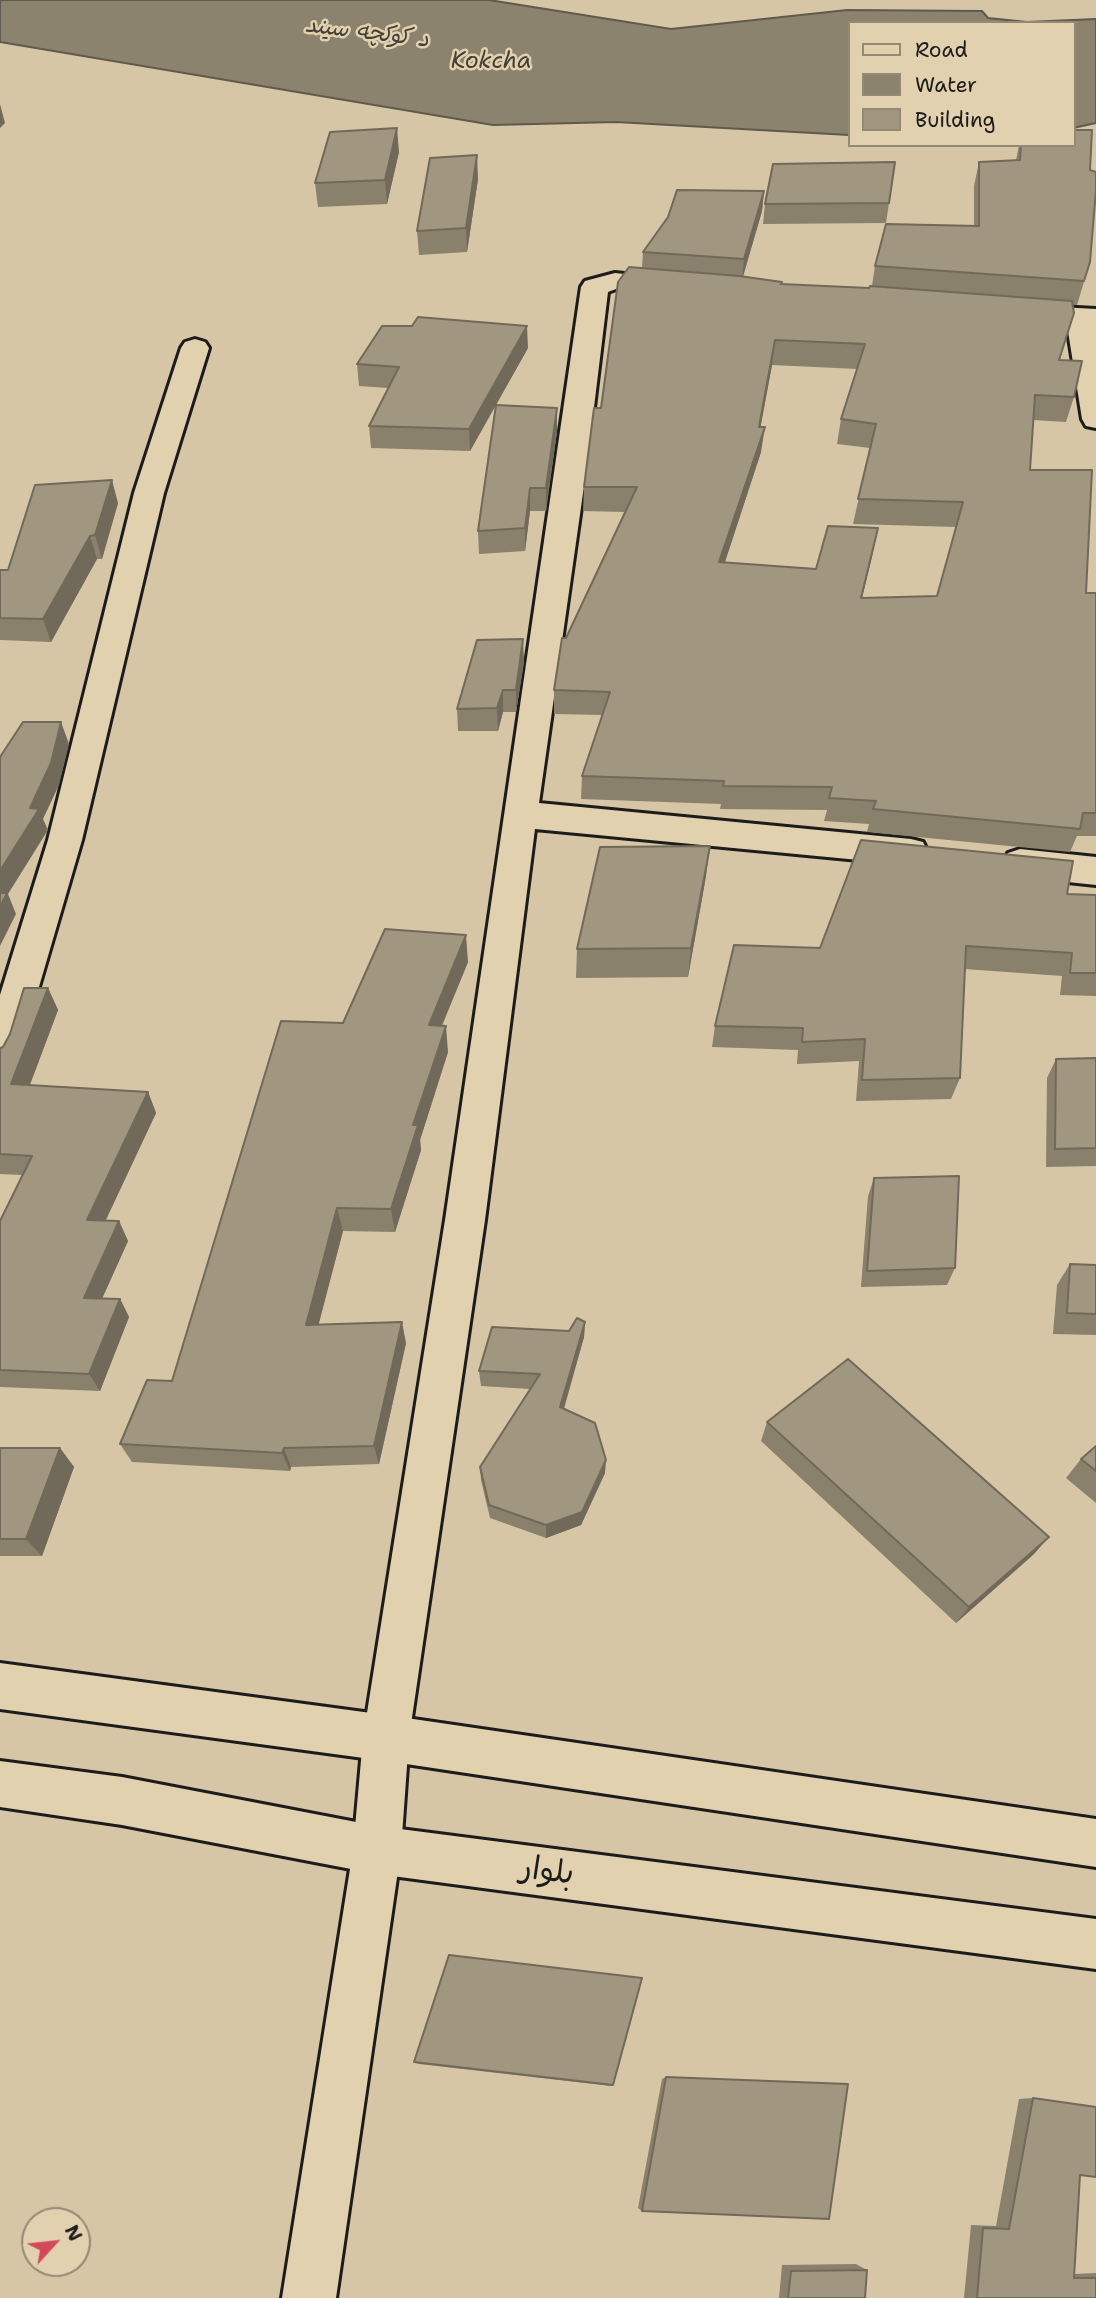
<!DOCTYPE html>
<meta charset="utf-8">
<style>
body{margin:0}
#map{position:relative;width:1096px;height:2298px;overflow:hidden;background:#d6c6a5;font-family:"Shantell Sans",sans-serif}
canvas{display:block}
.legend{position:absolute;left:848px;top:21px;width:228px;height:126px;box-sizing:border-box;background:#e2d1ae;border:2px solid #938974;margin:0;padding:9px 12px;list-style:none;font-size:21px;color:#1c1c1c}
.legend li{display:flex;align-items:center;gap:14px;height:35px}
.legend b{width:35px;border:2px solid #938974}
.north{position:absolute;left:21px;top:2207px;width:70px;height:70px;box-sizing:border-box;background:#e2d1ae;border:2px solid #938974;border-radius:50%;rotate:63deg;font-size:19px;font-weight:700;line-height:28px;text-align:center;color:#1c1c1c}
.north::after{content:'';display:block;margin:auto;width:24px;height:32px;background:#d1495b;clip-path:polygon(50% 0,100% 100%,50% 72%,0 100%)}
</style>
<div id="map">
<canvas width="1096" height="2298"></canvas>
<ul class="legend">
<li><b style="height:9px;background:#e2d1ae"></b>Road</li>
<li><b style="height:19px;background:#8c836f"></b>Water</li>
<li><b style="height:19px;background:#a1967f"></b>Building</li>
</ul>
<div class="north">N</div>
</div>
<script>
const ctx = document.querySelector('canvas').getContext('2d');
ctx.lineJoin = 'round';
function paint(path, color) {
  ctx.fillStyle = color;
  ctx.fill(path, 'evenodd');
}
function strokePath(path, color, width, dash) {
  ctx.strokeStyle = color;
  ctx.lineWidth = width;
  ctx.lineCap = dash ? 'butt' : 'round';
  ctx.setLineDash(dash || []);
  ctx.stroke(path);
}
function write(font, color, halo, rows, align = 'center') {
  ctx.font = font + ' "Shantell Sans","Playpen Sans Arabic",sans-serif';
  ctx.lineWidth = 5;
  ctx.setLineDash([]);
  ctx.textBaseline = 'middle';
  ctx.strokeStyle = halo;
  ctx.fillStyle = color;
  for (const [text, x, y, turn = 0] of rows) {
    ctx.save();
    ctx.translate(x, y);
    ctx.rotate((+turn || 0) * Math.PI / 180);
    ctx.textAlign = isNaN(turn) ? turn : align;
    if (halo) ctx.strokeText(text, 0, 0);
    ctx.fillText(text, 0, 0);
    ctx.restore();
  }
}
const water = new Path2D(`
 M 0,0 L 489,0 L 671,29 L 847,10 L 982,11 L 988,18 L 1027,22 L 1096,19 L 1096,123 L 1073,128 L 1073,23 L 849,23 L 849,135 L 616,122 L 493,125 L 0,42 Z`);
paint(water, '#8c836f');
strokePath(water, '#5f5a4e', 2);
const minor = new Path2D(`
 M 615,273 L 682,280 L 686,286 L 682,292 L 672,294 L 616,289 L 608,292 L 587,465 L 539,803 L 911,839 L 923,842 L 928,852 L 923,862 L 911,865 L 535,829 L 485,1220 L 409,1738 L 401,1850 L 336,2298 L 282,2298 L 353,1850 L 363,1738 L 445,1220 L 581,287 L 585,281 Z
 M 1021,305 L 1096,309 L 1096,428 L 1086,426 L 1082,419 L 1067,325 L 1011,319 L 1007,313 L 1011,307 Z
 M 195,339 L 205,342 L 209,348 L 164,493 L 82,840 L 19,1055 L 13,1066 L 0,1071 L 0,995 L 48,840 L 134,493 L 181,348 L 185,342 Z
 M 1020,849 L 1096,857 L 1096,885 L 1020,877 L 1008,873 L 1003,863 L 1008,853 Z`);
const primary = new Path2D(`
 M 0,1663 L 386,1715 L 1096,1819 L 1096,1867 L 386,1761 L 0,1709 Z
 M 0,1761 L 122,1777 L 377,1826 L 1096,1919 L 1096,1969 L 377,1874 L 122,1825 L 0,1807 Z`);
strokePath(minor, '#1c1c1c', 6);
strokePath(primary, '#1c1c1c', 6);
paint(minor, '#e2d1ae');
paint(primary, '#e2d1ae');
paint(new Path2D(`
 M 1019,145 L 1073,145 L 1090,170 L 1090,262 L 1077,305 L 1073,305 L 1060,360 L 1074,397 L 1066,422 L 1033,420 L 1030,470 L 1086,593 L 1096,593 L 1096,836 L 1077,836 L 1070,852 L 867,832 L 869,824 L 824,821 L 827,810 L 720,809 L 721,804 L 581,799 L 582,776 L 603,715 L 554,714 L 554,690 L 566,638 L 625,512 L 583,511 L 584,487 L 601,408 L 642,268 L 643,252 L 668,217 L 764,191 L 762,211 L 743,276 L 782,284 L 869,288 L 872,286 L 875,266 L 974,226 L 974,186 L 979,162 L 1016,160 ZM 772,365 L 857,369 L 841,419 L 837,444 L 870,448 L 853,524 L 956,527 L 937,596 L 862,598 L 873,552 L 816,569 L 725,562 L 761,452 L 760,427 Z
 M 399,152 L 387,204 L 318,207 L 315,183 Z
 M 478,179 L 467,252 L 419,255 L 417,231 Z
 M 889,203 L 886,223 L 763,224 L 765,204 Z
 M 528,348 L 470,451 L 371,448 L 369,426 L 388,388 L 359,386 L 357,364 Z
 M 557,431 L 546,511 L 530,511 L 525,551 L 479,554 L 478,531 Z
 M 118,503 L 102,559 L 97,559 L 51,642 L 0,640 L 0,570 L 8,570 Z
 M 524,662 L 516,712 L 503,712 L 498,731 L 458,731 L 457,709 Z
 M 706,876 L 688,977 L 576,978 L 577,949 Z
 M 1067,894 L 1096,895 L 1096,996 L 1060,995 L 1062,976 L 965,969 L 960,1078 L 951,1099 L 856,1101 L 859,1061 L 797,1064 L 798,1050 L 712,1047 L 715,1026 L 820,948 Z
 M 468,962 L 442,1026 L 448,1052 L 420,1140 L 421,1150 L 395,1232 L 343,1231 L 318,1325 L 406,1343 L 379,1464 L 291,1467 L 290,1471 L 132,1462 L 120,1444 L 172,1381 L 343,1023 Z
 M 48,988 L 58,1010 L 30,1085 L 148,1092 L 156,1113 L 105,1221 L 119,1221 L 128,1241 L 102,1299 L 120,1299 L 129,1317 L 100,1391 L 0,1387 L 0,1221 L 22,1175 L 0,1174 L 0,1048 L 3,1047 Z
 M 1096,1058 L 1096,1166 L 1046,1167 L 1047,1078 L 1056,1059 Z
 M 874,1178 L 955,1268 L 947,1285 L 861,1287 L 868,1196 Z
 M 1070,1264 L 1096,1265 L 1096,1335 L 1053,1334 L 1057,1285 Z
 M 585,1322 L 584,1337 L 564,1409 L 605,1473 L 581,1525 L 546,1538 L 490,1518 L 481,1480 L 480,1467 L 530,1389 L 481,1386 L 479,1371 L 569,1331 Z
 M 767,1422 L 1034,1554 L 956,1623 L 761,1441 Z
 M 1096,1446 L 1096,1503 L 1066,1478 L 1081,1459 Z
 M 0,1448 L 60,1448 L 74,1467 L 42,1556 L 0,1556 Z
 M 414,2062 L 613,2085 L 611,2086 L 419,2064 Z
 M 666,2077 L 642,2211 L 638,2208 L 662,2079 Z
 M 1033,2098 L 1080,2175 L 1074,2274 L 1096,2273 L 1096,2298 L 964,2298 L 971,2225 L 996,2226 L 1019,2099 Z
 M 856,2264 L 867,2270 L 865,2298 L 779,2298 L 782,2265 Z`), '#8a816d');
paint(new Path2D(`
 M 0,104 L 5,123 L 0,128 Z
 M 397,128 L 399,152 L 387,204 L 385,180 Z
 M 477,155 L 478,179 L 467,252 L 466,228 Z
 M 764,191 L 762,211 L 742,280 L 744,259 Z
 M 527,326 L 528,348 L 470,451 L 469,429 Z
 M 775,340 L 772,365 L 756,452 L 759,427 Z
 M 557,408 L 557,431 L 546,511 L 546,488 Z
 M 765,427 L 761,452 L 717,586 L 719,562 Z
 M 112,480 L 118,503 L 102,559 L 95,535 Z
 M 530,488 L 530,511 L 525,551 L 525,528 Z
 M 878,528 L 873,552 L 856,622 L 861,598 Z
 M 90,536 L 97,559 L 51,642 L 43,619 Z
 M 523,639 L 524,662 L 516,712 L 516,690 Z
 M 503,690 L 503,712 L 498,731 L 497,708 Z
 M 61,722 L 69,744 L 59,785 L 43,819 L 48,830 L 8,894 L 16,914 L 0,946 L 0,871 L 30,808 Z
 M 710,846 L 706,876 L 688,977 L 691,948 Z
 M 466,935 L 468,962 L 431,1051 L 429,1025 Z
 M 48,988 L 58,1010 L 22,1105 L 11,1084 Z
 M 446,1026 L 448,1052 L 420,1140 L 421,1150 L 395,1232 L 391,1209 L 413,1125 Z
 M 148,1092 L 156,1113 L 97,1239 L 87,1220 Z
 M 337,1208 L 343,1231 L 313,1346 L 306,1325 Z
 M 119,1221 L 128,1241 L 94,1316 L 84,1298 Z
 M 120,1299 L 129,1317 L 100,1391 L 89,1374 Z
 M 402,1322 L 406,1343 L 379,1464 L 374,1446 Z
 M 585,1322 L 584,1337 L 560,1421 L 560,1407 Z
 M 60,1448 L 74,1467 L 42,1556 L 26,1539 Z
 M 284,1448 L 291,1467 L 290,1471 L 282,1453 Z
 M 606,1460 L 605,1473 L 581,1525 L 546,1538 L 546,1525 Z
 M 1049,1537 L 1034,1554 L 956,1623 L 969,1607 Z`), '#716959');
const building = new Path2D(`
 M 397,128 L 385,180 L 315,183 L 330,132 Z
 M 1073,130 L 1092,130 L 1090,170 L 1096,172 L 1096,190 L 1090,262 L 1084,281 L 875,266 L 886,224 L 979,226 L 979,162 L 1020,160 L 1021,145 L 1073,145 Z
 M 477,155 L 466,228 L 417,231 L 430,158 Z
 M 895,162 L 889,203 L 765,204 L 773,164 Z
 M 677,190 L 764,191 L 744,259 L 643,252 L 668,217 Z
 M 629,267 L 739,276 L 782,282 L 781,284 L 869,288 L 870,286 L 1072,301 L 1074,313 L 1059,360 L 1082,361 L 1074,397 L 1035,395 L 1030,470 L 1092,470 L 1086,593 L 1096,593 L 1096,813 L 1083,813 L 1080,829 L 873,809 L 876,801 L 829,798 L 832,787 L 723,786 L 724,781 L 582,776 L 610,692 L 554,690 L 562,638 L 566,638 L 637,487 L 584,487 L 594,408 L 601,408 L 618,282 ZM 775,340 L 865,344 L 841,419 L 876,424 L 858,499 L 963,502 L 937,596 L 861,598 L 878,528 L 828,526 L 816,569 L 719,562 L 765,427 L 759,427 Z
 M 418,317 L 527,326 L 469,429 L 369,426 L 399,367 L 357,364 L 382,326 L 412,326 Z
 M 496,405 L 557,408 L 546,488 L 530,488 L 525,528 L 478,531 Z
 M 112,480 L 95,535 L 90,536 L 43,619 L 0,618 L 0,570 L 8,570 L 35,485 Z
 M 523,639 L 516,690 L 503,690 L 497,708 L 457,709 L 477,640 Z
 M 23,722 L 61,722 L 51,763 L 30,808 L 39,809 L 0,871 L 0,757 Z
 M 861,840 L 1073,861 L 1067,894 L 1096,895 L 1096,973 L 1070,973 L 1072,953 L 966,946 L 960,1078 L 862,1080 L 865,1039 L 802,1042 L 803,1028 L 715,1026 L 734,945 L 820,948 Z
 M 710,846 L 691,948 L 577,949 L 600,847 Z
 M 0,893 L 7,893 L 0,907 Z
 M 385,929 L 466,935 L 429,1025 L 446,1026 L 413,1125 L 418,1125 L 391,1209 L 337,1208 L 306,1325 L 402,1322 L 374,1446 L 284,1448 L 282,1453 L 120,1444 L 147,1380 L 172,1381 L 281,1021 L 343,1023 Z
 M 24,988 L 48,988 L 11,1084 L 148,1092 L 87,1220 L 119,1221 L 84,1298 L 120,1299 L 89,1374 L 0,1370 L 0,1221 L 32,1156 L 0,1154 L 0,1048 L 3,1047 L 10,1034 Z
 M 1096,1058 L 1096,1148 L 1055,1149 L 1056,1059 Z
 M 959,1176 L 955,1268 L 867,1271 L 874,1178 Z
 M 1070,1264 L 1096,1265 L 1096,1314 L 1067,1313 Z
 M 577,1318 L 585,1322 L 560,1407 L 595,1423 L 606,1460 L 582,1512 L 546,1525 L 489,1505 L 480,1467 L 540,1374 L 479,1371 L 492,1327 L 569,1331 Z
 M 848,1359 L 1049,1537 L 969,1607 L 767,1422 Z
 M 1096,1446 L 1096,1471 L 1081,1459 Z
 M 0,1448 L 60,1448 L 26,1539 L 0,1539 Z
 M 449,1955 L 642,1978 L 613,2085 L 414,2062 Z
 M 666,2077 L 848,2084 L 829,2219 L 642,2211 Z
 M 1033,2098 L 1096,2107 L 1096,2177 L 1080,2175 L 1074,2278 L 1096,2278 L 1096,2298 L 977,2298 L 983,2228 L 1009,2229 Z
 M 867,2270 L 865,2298 L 788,2298 L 791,2271 Z`);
paint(building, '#a1967f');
strokePath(building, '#716959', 2);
write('italic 23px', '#434039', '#e2d1ae', [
 ["د کوکچه سیند",367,33,7],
 ["Kokcha",491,62]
]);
write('32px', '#1c1c1c', '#e2d1ae', [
 ["بلوار",547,1872,7]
]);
</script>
